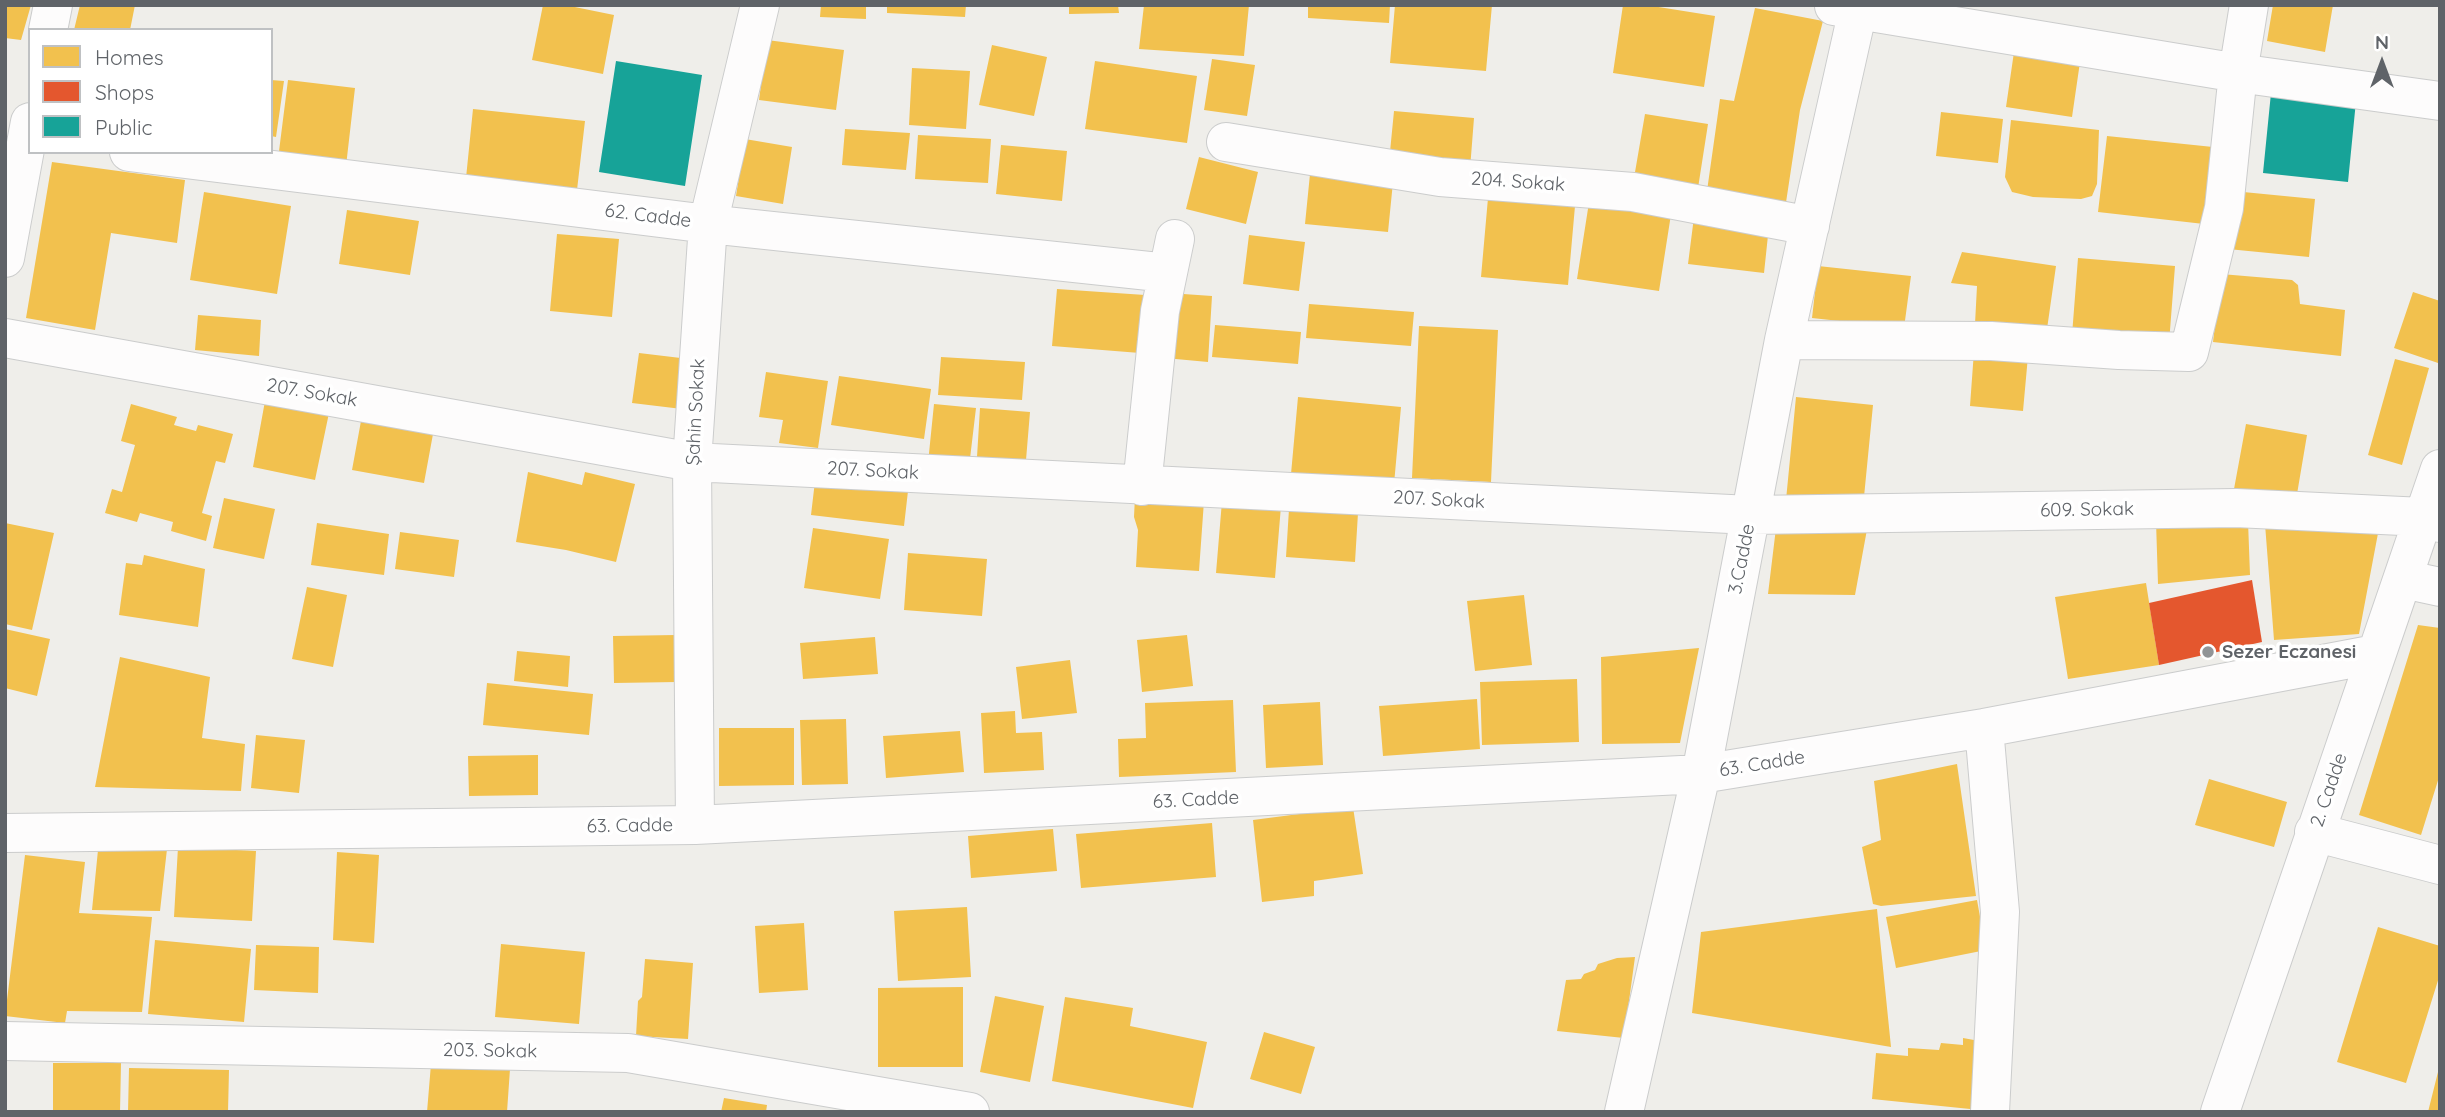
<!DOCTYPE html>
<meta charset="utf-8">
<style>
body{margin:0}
#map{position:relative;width:2445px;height:1117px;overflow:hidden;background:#efeeea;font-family:Quicksand,sans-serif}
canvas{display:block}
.frame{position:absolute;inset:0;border:7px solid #5f6368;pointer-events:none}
.legend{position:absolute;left:28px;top:28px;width:245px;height:126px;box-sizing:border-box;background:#fff;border:2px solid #bfc1c3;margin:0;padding:9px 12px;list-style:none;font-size:21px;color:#5f6368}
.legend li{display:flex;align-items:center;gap:14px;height:35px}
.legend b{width:35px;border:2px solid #bfc1c3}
.north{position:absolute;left:2347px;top:28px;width:70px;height:70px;-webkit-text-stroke:5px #fff;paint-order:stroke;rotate:0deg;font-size:19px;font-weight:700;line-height:28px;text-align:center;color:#5f6368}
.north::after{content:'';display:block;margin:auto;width:24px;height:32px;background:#5f6368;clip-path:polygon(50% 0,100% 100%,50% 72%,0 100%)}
</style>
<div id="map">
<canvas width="2445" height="1117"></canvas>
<div class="frame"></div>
<ul class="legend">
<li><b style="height:19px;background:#f2c14e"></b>Homes</li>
<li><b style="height:19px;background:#e4572e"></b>Shops</li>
<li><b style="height:19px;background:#17a398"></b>Public</li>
</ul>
<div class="north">N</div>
</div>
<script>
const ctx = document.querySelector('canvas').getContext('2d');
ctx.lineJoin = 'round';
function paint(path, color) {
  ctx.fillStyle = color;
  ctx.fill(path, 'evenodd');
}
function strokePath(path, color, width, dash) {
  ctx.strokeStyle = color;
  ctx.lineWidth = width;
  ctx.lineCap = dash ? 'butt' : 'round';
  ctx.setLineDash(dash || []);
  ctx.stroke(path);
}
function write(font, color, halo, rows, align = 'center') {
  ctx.font = font + ' Quicksand,sans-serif';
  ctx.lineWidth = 7;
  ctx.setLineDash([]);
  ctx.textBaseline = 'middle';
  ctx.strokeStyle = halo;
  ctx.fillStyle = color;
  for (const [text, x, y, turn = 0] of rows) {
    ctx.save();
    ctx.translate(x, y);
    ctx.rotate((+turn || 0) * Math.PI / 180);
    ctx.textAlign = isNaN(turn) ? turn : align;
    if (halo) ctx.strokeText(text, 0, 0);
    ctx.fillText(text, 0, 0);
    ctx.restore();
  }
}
paint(new Path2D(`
 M 5,5 L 31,5 L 21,40 L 5,38 Z
 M 80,5 L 135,5 L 130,30 L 74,30 Z
 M 543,5 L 565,5 L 614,15 L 603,74 L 532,60 Z
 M 821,5 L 866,5 L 866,19 L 820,17 Z
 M 887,5 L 966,5 L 965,17 L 887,13 Z
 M 1069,5 L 1118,5 L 1119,13 L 1069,14 Z
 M 1144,5 L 1249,5 L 1244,56 L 1139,49 Z
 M 1308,5 L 1390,5 L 1389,23 L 1308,18 Z
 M 1395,5 L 1492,5 L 1486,71 L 1390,63 Z
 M 1623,5 L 1646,5 L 1715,16 L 1704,87 L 1613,73 Z
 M 2273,5 L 2333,5 L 2325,52 L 2267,41 Z
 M 1755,8 L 1823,21 L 1800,110 L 1785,209 L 1706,198 L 1720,99 L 1734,101 Z
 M 767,40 L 844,50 L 836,110 L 759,100 Z
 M 992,45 L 1047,57 L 1034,116 L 979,105 Z
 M 2014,52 L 2080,62 L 2072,117 L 2006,107 Z
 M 1212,59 L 1255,65 L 1247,116 L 1204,110 Z
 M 1095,61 L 1197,76 L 1187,143 L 1085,129 Z
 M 912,68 L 970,71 L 966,129 L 909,125 Z
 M 271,80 L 284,81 L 276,137 L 271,136 Z
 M 288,80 L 355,88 L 346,166 L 278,159 Z
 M 473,109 L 585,121 L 577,190 L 466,178 Z
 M 1394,111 L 1474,118 L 1470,169 L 1389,162 Z
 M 1941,112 L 2003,119 L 1998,163 L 1936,156 Z
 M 1645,114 L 1708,124 L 1698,188 L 1634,178 Z
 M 2011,120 L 2099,130 L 2097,184 L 2092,196 L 2081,199 L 2033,197 L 2012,192 L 2005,177 Z
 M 845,129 L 910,133 L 906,170 L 842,165 Z
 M 918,135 L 991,139 L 988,183 L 915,179 Z
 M 2107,136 L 2213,147 L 2204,224 L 2098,212 Z
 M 745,139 L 792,147 L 783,204 L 736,196 Z
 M 1001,145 L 1067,151 L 1062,201 L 996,194 Z
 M 1199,157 L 1258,172 L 1246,224 L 1186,209 Z
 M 52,162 L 185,180 L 177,243 L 111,233 L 95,330 L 26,318 Z
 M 1310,174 L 1393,182 L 1388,232 L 1305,224 Z
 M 2233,191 L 2315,199 L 2309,257 L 2228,249 Z
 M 204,192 L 291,206 L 277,294 L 190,280 Z
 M 1590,196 L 1672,208 L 1659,291 L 1577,279 Z
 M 1488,198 L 1575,206 L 1568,285 L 1481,277 Z
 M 347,210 L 419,221 L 410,275 L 339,264 Z
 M 1694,217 L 1769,226 L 1764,273 L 1688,264 Z
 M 557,234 L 619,239 L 612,317 L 550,311 Z
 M 1249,235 L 1305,242 L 1299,291 L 1243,284 Z
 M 1962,252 L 2056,266 L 2047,329 L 1975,324 L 1977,286 L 1951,283 Z
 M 2078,258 L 2175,266 L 2169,343 L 2072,335 Z
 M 1818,266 L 1911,276 L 1904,328 L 1812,318 Z
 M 2221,274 L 2292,280 L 2298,285 L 2300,304 L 2345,310 L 2341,356 L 2213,342 Z
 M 1057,289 L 1145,295 L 1140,353 L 1052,346 Z
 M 2413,292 L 2440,301 L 2438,363 L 2394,348 Z
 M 1169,293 L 1212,296 L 1208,362 L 1165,358 Z
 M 1309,304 L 1414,312 L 1411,346 L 1306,338 Z
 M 198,315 L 261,320 L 259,356 L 195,350 Z
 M 1215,325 L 1301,332 L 1298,364 L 1212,357 Z
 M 1419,326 L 1498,330 L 1491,482 L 1412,478 Z
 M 1974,351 L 2028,356 L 2023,411 L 1970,406 Z
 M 639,353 L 689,359 L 682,409 L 632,403 Z
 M 941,357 L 1025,362 L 1022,400 L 938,395 Z
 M 2395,359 L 2429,368 L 2402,465 L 2368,455 Z
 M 766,372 L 828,381 L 818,448 L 779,443 L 783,420 L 759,417 Z
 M 839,376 L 931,389 L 924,439 L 831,425 Z
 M 1298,397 L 1401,407 L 1394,484 L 1291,474 Z
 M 1796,397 L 1873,405 L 1863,507 L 1786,500 Z
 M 265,401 L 329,413 L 315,480 L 253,467 Z
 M 131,404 L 177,417 L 174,425 L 196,431 L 198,425 L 233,434 L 225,463 L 216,461 L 202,513 L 212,516 L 206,541 L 171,531 L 173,522 L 140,513 L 137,522 L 105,513 L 112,489 L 122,492 L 135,445 L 121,441 Z
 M 934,404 L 976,408 L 969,467 L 928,463 Z
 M 980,408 L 1030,412 L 1026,460 L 977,457 Z
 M 361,421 L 433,434 L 424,483 L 352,470 Z
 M 2246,424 L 2307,435 L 2296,500 L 2234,489 Z
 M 528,472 L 582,485 L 585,472 L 635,484 L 616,562 L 566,550 L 516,542 Z
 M 815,481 L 908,491 L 904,526 L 811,515 Z
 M 1135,496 L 1204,501 L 1199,571 L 1136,567 L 1138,530 L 1134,517 Z
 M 224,498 L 275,509 L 264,559 L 213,548 Z
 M 1222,501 L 1281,506 L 1275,578 L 1216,573 Z
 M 1289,509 L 1358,513 L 1355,562 L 1286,557 Z
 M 2156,521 L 2248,521 L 2250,575 L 2158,584 Z
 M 5,523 L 54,533 L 32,630 L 5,624 Z
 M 317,523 L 389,534 L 384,575 L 311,565 Z
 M 1868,524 L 1855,595 L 1768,594 L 1776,528 Z
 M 2265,524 L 2379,528 L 2359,634 L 2274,640 Z
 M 813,528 L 889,539 L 880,599 L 804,588 Z
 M 400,532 L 459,540 L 454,577 L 395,569 Z
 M 908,553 L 987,559 L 982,616 L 904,610 Z
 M 144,555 L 205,569 L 198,627 L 119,615 L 126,563 L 142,565 Z
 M 2146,583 L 2159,665 L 2068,679 L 2055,597 Z
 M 307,587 L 347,595 L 333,667 L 292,659 Z
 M 1524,595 L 1532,665 L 1475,671 L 1467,601 Z
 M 2418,625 L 2440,628 L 2440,774 L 2421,835 L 2359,815 Z
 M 5,629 L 50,639 L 37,696 L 5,688 Z
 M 676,635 L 677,682 L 614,683 L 613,636 Z
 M 1187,635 L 1193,686 L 1142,692 L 1137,640 Z
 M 875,637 L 878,674 L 803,679 L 800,643 Z
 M 1699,648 L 1680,743 L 1602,744 L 1601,657 Z
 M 517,651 L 570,656 L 568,687 L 514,681 Z
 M 120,657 L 210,677 L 202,738 L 245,744 L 241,791 L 95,787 Z
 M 1070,660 L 1077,713 L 1022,719 L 1016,667 Z
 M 1577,679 L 1579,742 L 1482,745 L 1480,682 Z
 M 487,683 L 593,694 L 589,735 L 483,725 Z
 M 1477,699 L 1480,749 L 1383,756 L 1379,706 Z
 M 1233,700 L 1236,772 L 1119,777 L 1118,739 L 1146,738 L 1145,703 Z
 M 1320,702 L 1323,765 L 1266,768 L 1263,705 Z
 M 1015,711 L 1016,733 L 1042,732 L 1044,770 L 984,773 L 981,713 Z
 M 846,719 L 848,784 L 802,785 L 800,720 Z
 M 719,728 L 794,728 L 794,785 L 719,786 Z
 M 960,731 L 964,772 L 886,778 L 883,736 Z
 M 256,735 L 305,740 L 299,793 L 251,788 Z
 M 538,755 L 538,795 L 469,796 L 468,756 Z
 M 1957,764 L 1976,896 L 1881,906 L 1873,904 L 1862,847 L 1881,840 L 1874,781 Z
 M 2209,779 L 2287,802 L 2274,847 L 2195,825 Z
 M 1353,807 L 1363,874 L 1314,881 L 1314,896 L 1262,902 L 1253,820 Z
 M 1212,823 L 1216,877 L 1081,888 L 1076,834 Z
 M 1053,829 L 1057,871 L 971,878 L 968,836 Z
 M 178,847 L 256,851 L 252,921 L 174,917 Z
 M 167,849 L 160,911 L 92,910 L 98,850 Z
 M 337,852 L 379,855 L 374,943 L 333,940 Z
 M 25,855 L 85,862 L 79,913 L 152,917 L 142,1012 L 67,1011 L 65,1023 L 5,1016 Z
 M 1977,900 L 1986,950 L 1896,968 L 1886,917 Z
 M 967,907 L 971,977 L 898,981 L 894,911 Z
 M 1877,909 L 1891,1047 L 1692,1013 L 1701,932 Z
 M 804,923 L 808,990 L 759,993 L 755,926 Z
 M 2378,927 L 2440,946 L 2440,974 L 2406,1083 L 2337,1062 Z
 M 155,940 L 251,949 L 244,1022 L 148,1014 Z
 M 501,944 L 585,952 L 579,1024 L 495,1017 Z
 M 256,945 L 319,947 L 318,993 L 254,990 Z
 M 1635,957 L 1624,1038 L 1557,1031 L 1566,980 L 1581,979 L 1584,974 L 1595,970 L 1598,964 L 1617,958 Z
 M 645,959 L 693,963 L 688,1039 L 636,1036 L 638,1001 L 642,997 Z
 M 963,987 L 963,1067 L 878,1067 L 878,988 Z
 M 995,996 L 1044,1006 L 1030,1082 L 980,1072 Z
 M 1065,997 L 1133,1008 L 1130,1026 L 1207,1042 L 1193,1108 L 1052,1081 Z
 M 1264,1032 L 1315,1047 L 1301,1094 L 1250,1079 Z
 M 1963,1038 L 1985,1042 L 1980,1110 L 1872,1099 L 1876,1053 L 1908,1056 L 1908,1048 L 1939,1050 L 1941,1043 L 1963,1045 Z
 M 53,1063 L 121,1063 L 120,1112 L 53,1112 Z
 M 431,1064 L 510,1069 L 507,1112 L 427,1112 Z
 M 129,1068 L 229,1070 L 228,1112 L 128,1112 Z
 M 2439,1068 L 2440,1112 L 2428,1112 Z
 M 724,1098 L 767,1105 L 766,1112 L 721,1112 Z`), '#f2c14e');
paint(new Path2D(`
 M 2252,580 L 2262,642 L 2159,665 L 2149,603 Z`), '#e4572e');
paint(new Path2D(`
 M 616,61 L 702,75 L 685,186 L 599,172 Z
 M 2271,93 L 2356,101 L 2348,182 L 2263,173 Z`), '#17a398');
const minor = new Path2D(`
 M 1834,6 L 2238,73 L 2440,101
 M 48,30 L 53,5
 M 1226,142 L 1440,177 L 1633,192 L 1810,226
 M 129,152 L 708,224 L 1168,273
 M 5,258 L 30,122
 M 5,338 L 692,462 L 1750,515 L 2236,508 L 2423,517 L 2440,523
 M 1784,340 L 1991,341 L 2119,350 L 2189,352 L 2224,208 L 2238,73 L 2249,5
 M 1142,486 L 1160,311 L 1175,239
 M 2403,579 L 2440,587
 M 1984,728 L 2000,912 L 1990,1112
 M 695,825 L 692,462 L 708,224 L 760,5
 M 2314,832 L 2440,865
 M 5,833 L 695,825 L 1701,774 L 1984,728 L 2376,654
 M 5,1041 L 628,1053 L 970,1112
 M 1624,1112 L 1701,774 L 1784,340 L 1859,5
 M 2220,1112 L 2440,469`);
strokePath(minor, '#cbcccc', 40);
strokePath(minor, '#fdfcfc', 38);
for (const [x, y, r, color] of [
 [2208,652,7,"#919496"]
]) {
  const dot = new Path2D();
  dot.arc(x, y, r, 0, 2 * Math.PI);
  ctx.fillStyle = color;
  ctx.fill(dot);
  strokePath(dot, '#fff', 2.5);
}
write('19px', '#5f6368', '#fff', [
 ["204. Sokak",1518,182,4],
 ["62. Cadde",648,216,7],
 ["207. Sokak",312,393,10],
 ["Şahin Sokak",696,412,-87],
 ["207. Sokak",873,471,3],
 ["207. Sokak",1439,500,3],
 ["609. Sokak",2087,510,-1],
 ["3.Cadde",1742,559,-79],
 ["63. Cadde",1762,764,-9],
 ["2. Cadde",2329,790,-71],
 ["63. Cadde",1196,800,-3],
 ["63. Cadde",630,826,-1],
 ["203. Sokak",490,1051,1]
]);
write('bold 19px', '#5f6368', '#fff', [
 ["Sezer Eczanesi",2222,652]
], 'left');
</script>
